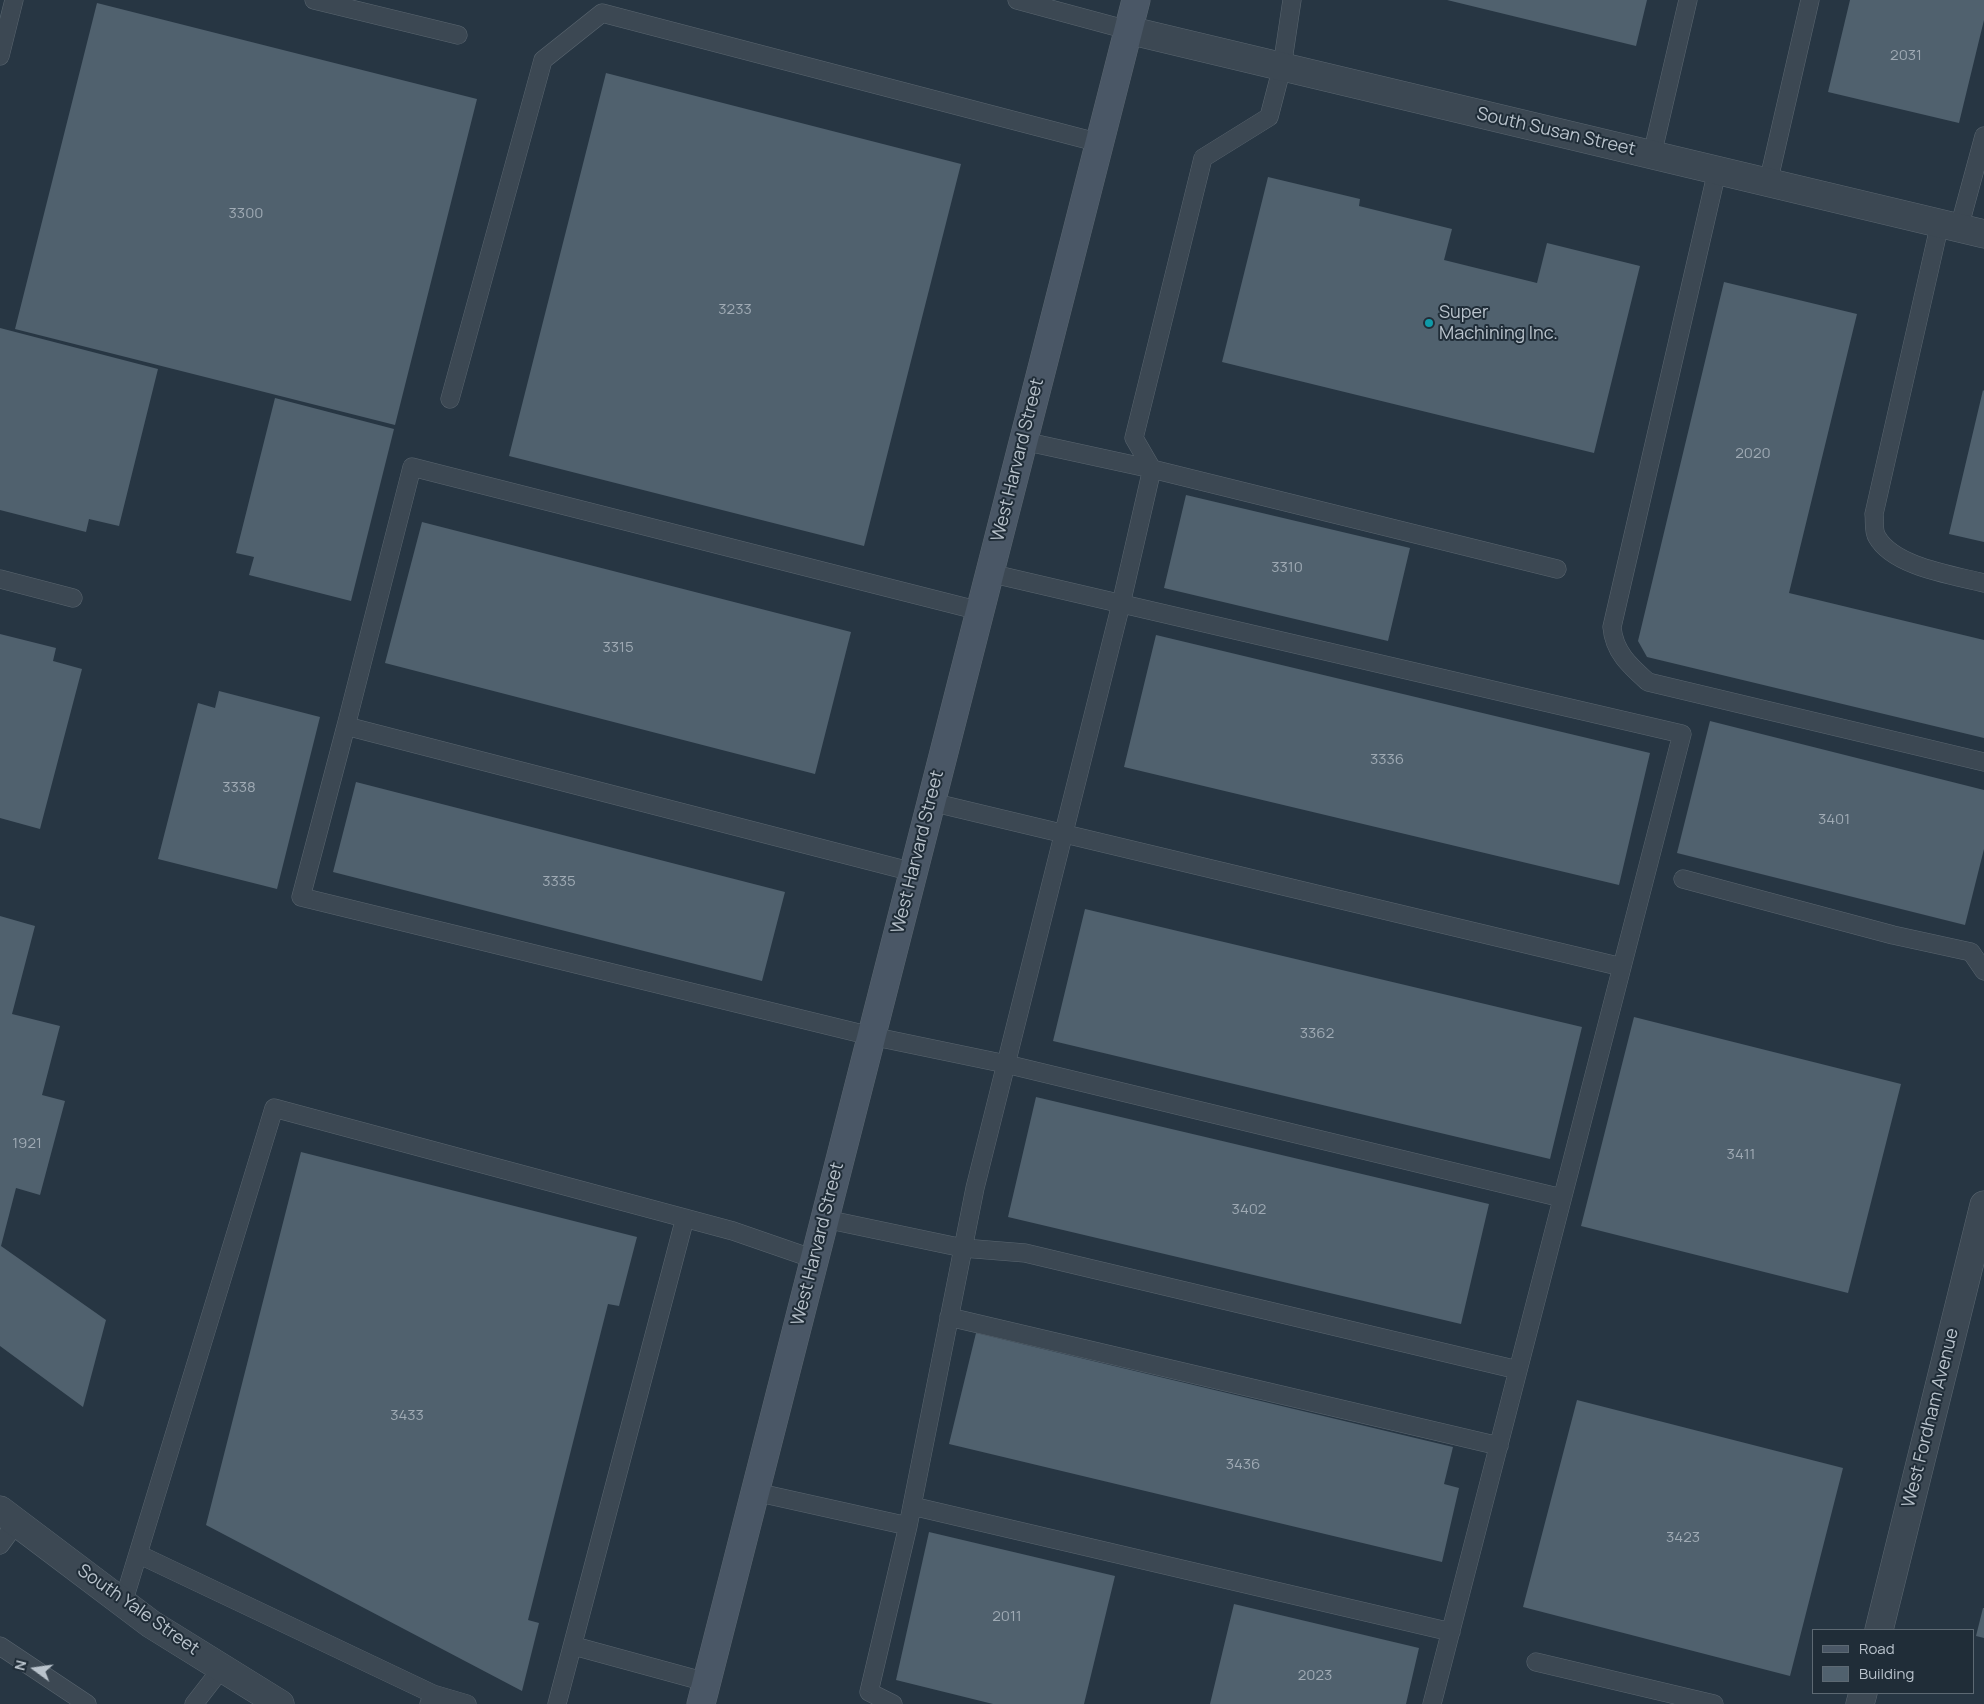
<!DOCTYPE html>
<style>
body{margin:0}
#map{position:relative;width:1984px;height:1704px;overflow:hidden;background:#273643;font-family:Manrope,sans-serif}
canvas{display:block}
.legend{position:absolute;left:1812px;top:1629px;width:162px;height:65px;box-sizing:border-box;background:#202d38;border:1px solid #5d6973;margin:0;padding:6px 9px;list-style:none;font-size:15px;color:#b9c3cc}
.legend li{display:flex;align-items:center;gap:10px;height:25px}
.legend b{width:25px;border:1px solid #5d6973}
.north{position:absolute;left:10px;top:1644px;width:50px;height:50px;-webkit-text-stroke:4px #202d38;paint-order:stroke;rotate:284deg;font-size:14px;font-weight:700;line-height:20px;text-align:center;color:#b9c3cc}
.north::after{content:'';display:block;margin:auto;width:18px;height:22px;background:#b9c3cc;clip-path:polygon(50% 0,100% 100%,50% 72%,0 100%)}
</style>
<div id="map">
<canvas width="1984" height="1704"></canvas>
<ul class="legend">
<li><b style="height:6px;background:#4a5766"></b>Road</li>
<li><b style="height:14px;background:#50616e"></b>Building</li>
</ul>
<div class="north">N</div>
</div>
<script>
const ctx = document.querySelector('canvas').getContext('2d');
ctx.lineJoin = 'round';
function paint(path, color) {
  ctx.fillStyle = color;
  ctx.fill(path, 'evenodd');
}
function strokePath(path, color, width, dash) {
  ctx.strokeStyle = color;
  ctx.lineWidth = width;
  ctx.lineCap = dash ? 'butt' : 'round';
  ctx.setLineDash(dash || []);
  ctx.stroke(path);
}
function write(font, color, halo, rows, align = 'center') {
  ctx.font = font + ' Manrope,sans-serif';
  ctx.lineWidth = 4;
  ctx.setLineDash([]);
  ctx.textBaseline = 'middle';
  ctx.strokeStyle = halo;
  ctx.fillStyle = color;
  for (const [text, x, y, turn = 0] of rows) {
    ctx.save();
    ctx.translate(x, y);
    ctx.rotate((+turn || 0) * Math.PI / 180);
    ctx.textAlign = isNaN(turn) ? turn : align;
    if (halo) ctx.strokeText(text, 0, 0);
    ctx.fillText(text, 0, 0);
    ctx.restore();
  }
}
paint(new Path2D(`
 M 1447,0 L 1647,0 L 1636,46 Z
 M 1850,0 L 1984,0 L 1984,20 L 1959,123 L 1828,92 Z
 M 97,3 L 477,99 L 395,425 L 15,329 Z
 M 606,73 L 961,164 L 864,546 L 509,456 Z
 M 1268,177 L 1360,199 L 1359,206 L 1452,229 L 1444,260 L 1537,283 L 1547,243 L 1640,266 L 1594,453 L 1222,362 Z
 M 1724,282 L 1857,314 L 1789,593 L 1984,640 L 1984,738 L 1647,657 L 1638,641 Z
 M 0,328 L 158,369 L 119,526 L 89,519 L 86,532 L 0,510 Z
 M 1983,390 L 1984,391 L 1984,542 L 1949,534 Z
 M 275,398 L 394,429 L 351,601 L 249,575 L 254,557 L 236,553 Z
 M 1186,495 L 1410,548 L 1388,641 L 1164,588 Z
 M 422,522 L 851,632 L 815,774 L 385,663 Z
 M 0,634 L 56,648 L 53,661 L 82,669 L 40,829 L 0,818 Z
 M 1156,635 L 1650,753 L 1619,885 L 1124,767 Z
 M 219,691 L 320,717 L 277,889 L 158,859 L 198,703 L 215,708 Z
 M 1710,721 L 1984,790 L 1984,849 L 1965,925 L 1677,853 Z
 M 356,782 L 785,892 L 762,981 L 333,872 Z
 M 1085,909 L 1582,1027 L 1550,1159 L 1053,1041 Z
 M 0,916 L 35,926 L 12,1014 L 60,1026 L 42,1095 L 65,1101 L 40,1195 L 16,1188 L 1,1246 L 106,1320 L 83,1407 L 0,1346 Z
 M 1634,1017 L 1901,1084 L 1848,1293 L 1581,1226 Z
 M 1036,1097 L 1489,1204 L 1461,1324 L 1008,1217 Z
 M 301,1152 L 637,1237 L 619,1306 L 608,1304 L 528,1620 L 539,1623 L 522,1691 L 206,1525 Z
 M 976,1333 L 1453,1447 L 1444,1484 L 1459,1488 L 1442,1562 L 949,1444 Z
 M 1577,1400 L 1843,1468 L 1790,1676 L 1523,1607 Z
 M 929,1532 L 1115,1576 L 1084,1704 L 993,1704 L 896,1680 Z
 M 1234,1604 L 1419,1648 L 1406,1704 L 1210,1704 Z
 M 1983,1608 L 1984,1608 L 1984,1638 L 1976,1636 Z`), '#50616e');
const lane = new Path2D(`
 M 314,0 L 458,35
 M 1017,0 L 1128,30
 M 0,56 L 14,0
 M 1652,155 L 1688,0
 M 1717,171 L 1612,627 C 1614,652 1630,666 1648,682 L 1984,762
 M 1768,183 L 1810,0
 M 1940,223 L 1874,514 C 1875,520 1873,531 1877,537 C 1894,567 1953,575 1984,583
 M 1959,228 L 1984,136
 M 450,399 L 543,60 L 602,13 L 1100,143
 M 1023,441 L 1152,469 L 1557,569
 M 989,573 L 1682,734 L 1432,1704
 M 0,579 L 73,598
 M 346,726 L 301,897 L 871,1036 L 1006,1064 L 1562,1198
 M 931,802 L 1622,967
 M 913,872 L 346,726 L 412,467 L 980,611
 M 1683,879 L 1893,935 L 1971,952 L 1984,971
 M 825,1219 L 963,1248 L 1025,1253 L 1518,1370
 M 949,1317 L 1499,1446
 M 755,1492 L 908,1526 L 975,1188 L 1121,604 L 1152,469 L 1134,438 L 1203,158 L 1269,117 L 1282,67 L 1292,0
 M 912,1506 L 1451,1632
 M 0,1545 L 17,1522
 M 138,1554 L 433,1694 L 429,1704
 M 123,1603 L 274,1108 L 733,1231 L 814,1259
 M 0,1646 L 87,1704
 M 574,1646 L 706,1682
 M 1536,1662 L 1714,1704
 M 433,1694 L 467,1704
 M 194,1704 L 222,1668
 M 557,1704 L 685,1218
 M 893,1704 L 869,1692 L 908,1526`);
const street = new Path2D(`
 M 1128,30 L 1984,234
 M 0,1510 L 151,1624 L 280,1704
 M 1879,1630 L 1984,1205
 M 1860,1704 L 1863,1693`);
const secondary = new Path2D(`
 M 701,1704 L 1136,0`);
strokePath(lane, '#5a6670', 19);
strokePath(street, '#5a6670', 29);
strokePath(secondary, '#5a6670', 29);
strokePath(lane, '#3c4853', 18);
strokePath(street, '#3c4853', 28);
strokePath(secondary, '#4a5766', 28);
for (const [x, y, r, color] of [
 [1429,323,5,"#0f9aa8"]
]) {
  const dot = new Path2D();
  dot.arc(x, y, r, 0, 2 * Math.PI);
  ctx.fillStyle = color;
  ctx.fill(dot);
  strokePath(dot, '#202d38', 2);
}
write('15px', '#9faab4', null, [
 ["2031",1906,56],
 ["3300",246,214],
 ["3233",735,310],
 ["2020",1753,454],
 ["3310",1287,568],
 ["3315",618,648],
 ["3336",1387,760],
 ["3338",239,788],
 ["3401",1834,820],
 ["3335",559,882],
 ["3362",1317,1034],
 ["1921",27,1144],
 ["3411",1741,1155],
 ["3402",1249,1210],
 ["3433",407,1416],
 ["3436",1243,1465],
 ["3423",1683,1538],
 ["2011",1007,1617],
 ["2023",1315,1676]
]);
write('18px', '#b9c3cc', '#202d38', [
 ["South Susan Street",1556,132,13],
 ["West Harvard Street",1018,460,-76],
 ["West Harvard Street",918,852,-76],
 ["West Harvard Street",818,1244,-76],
 ["West Fordham Avenue",1931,1418,-76],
 ["South Yale Street",138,1610,35]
]);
write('18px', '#b9c3cc', '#202d38', [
 ["Super",1439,313],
 ["Machining Inc.",1439,334]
], 'left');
</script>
